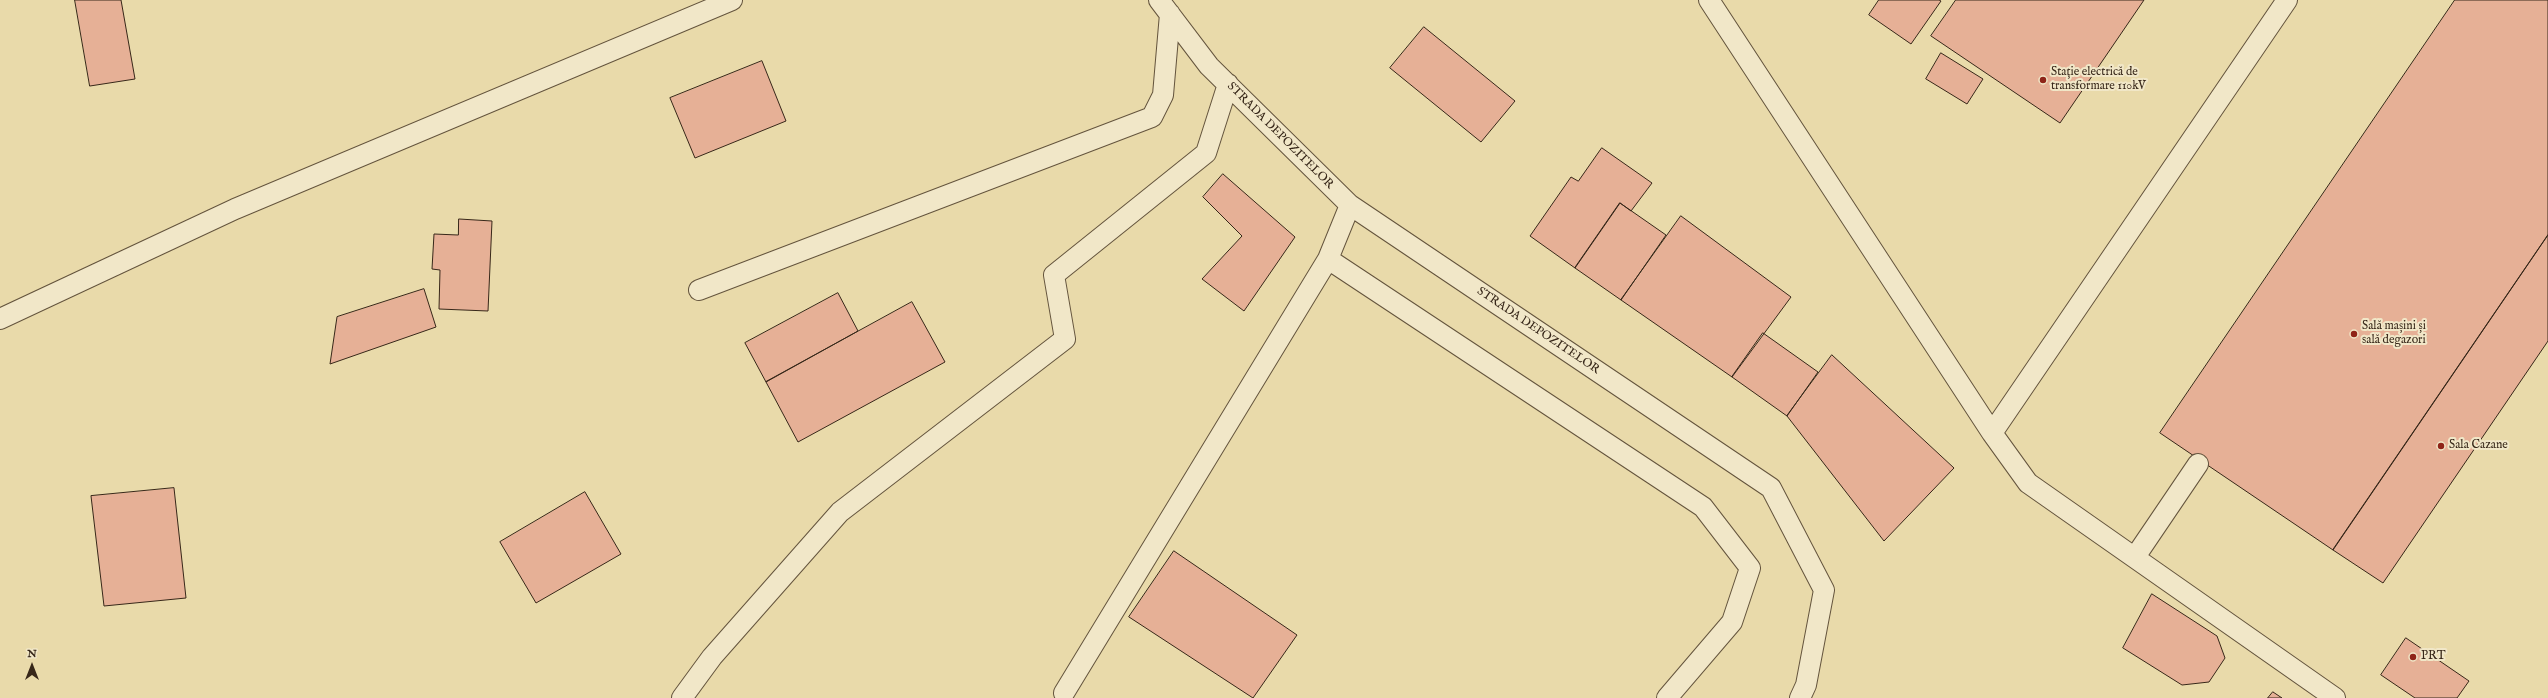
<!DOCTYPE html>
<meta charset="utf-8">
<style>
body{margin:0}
#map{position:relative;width:2548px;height:698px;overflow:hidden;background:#e9daaa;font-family:"IM FELL English",serif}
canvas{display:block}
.north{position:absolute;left:12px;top:646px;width:40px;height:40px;-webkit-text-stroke:3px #f1e7c8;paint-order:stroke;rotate:0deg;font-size:11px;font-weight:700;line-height:16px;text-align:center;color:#372719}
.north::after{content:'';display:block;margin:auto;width:14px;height:18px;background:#372719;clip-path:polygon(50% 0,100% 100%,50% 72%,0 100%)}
</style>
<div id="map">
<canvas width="2548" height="698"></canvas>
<div class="north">N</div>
</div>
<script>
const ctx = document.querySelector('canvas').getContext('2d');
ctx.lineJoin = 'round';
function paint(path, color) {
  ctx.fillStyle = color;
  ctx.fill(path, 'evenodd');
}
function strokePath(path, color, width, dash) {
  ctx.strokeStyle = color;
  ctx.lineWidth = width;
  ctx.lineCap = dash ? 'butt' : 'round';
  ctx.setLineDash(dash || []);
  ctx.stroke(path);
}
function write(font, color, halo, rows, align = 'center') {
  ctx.font = font + ' "IM FELL English",serif';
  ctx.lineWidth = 4;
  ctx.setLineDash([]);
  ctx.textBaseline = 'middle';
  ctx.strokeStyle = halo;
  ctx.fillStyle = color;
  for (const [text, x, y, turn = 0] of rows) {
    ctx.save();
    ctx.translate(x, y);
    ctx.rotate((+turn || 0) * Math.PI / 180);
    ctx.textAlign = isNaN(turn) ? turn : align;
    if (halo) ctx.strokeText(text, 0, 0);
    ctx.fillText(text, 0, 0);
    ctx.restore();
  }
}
const building = new Path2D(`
 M 75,0 L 121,0 L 135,79 L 90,86 Z
 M 1879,0 L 1939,0 L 1941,1 L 1911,44 L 1869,15 Z
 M 1956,0 L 2144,0 L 2060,123 L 1931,36 Z
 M 2455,0 L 2548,0 L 2548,235 L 2333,550 L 2160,433 Z
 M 1424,27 L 1515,101 L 1481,142 L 1390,68 Z
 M 1941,53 L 1983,79 L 1967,104 L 1926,79 Z
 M 762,61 L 786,121 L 695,158 L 670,98 Z
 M 1602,148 L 1652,183 L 1631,211 L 1620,203 L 1575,268 L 1530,236 L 1571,177 L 1578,181 Z
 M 1223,174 L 1295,237 L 1244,311 L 1202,279 L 1242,236 L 1203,197 Z
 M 1620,203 L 1666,235 L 1621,300 L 1575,268 Z
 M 1681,216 L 1791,297 L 1732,377 L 1621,300 Z
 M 459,219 L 492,221 L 488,311 L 439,309 L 440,270 L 432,269 L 434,234 L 458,235 Z
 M 2548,235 L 2548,341 L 2383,583 L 2333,550 Z
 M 424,289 L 436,327 L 330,364 L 337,317 Z
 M 838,293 L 858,331 L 766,382 L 745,343 Z
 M 912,302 L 945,362 L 798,442 L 766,382 Z
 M 1763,333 L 1818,372 L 1787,416 L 1732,377 Z
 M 1832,355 L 1954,468 L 1884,541 L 1787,416 Z
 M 174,488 L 186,598 L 104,606 L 91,496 Z
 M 585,492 L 621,554 L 536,603 L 500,542 Z
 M 1174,551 L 1297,635 L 1253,698 L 1129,617 Z
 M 2152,594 L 2217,636 L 2225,658 L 2209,682 L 2182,685 L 2123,648 Z
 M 2406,638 L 2469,681 L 2457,698 L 2415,698 L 2381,675 Z
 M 2273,692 L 2282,698 L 2268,698 Z`);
paint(building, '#e6b096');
strokePath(building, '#372719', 1);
const service = new Path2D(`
 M 1159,0 L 1209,66 L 1350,205 L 1771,488 L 1824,590 L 1806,685 L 1800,698
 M 1709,0 L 1992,433
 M 2287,0 L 1992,433 L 2028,483 L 2335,698
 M 1350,205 L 1328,259 L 1703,507 L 1750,568 L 1732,622 L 1667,698
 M 699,290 L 1152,117 L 1163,95 L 1170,14
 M 0,319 L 235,209 L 732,0
 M 2135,557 L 2198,464
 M 1064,693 L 1328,259
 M 682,698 L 712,657 L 840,512 L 1065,339 L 1054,275 L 1206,153 L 1228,84`);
strokePath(service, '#64543d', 22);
strokePath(service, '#f1e7c8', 20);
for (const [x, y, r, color] of [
 [2043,80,4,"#8f2418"],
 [2354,334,4,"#8f2418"],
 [2441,446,4,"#8f2418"],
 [2413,657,4,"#8f2418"]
]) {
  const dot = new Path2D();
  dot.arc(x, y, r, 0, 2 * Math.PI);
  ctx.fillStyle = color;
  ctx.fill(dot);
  strokePath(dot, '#f1e7c8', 1.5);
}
write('12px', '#372719', '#f1e7c8', [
 ["Stație electrică de",2051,73],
 ["transformare 110kV",2051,87],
 ["Sală mașini și",2362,327],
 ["sală degazori",2362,341],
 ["Sala Cazane",2449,446],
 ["PRT",2421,657]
], 'left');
write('12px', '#372719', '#f1e7c8', [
 ["STRADA DEPOZITELOR",1280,136,45],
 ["STRADA DEPOZITELOR",1538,331,34]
]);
</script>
